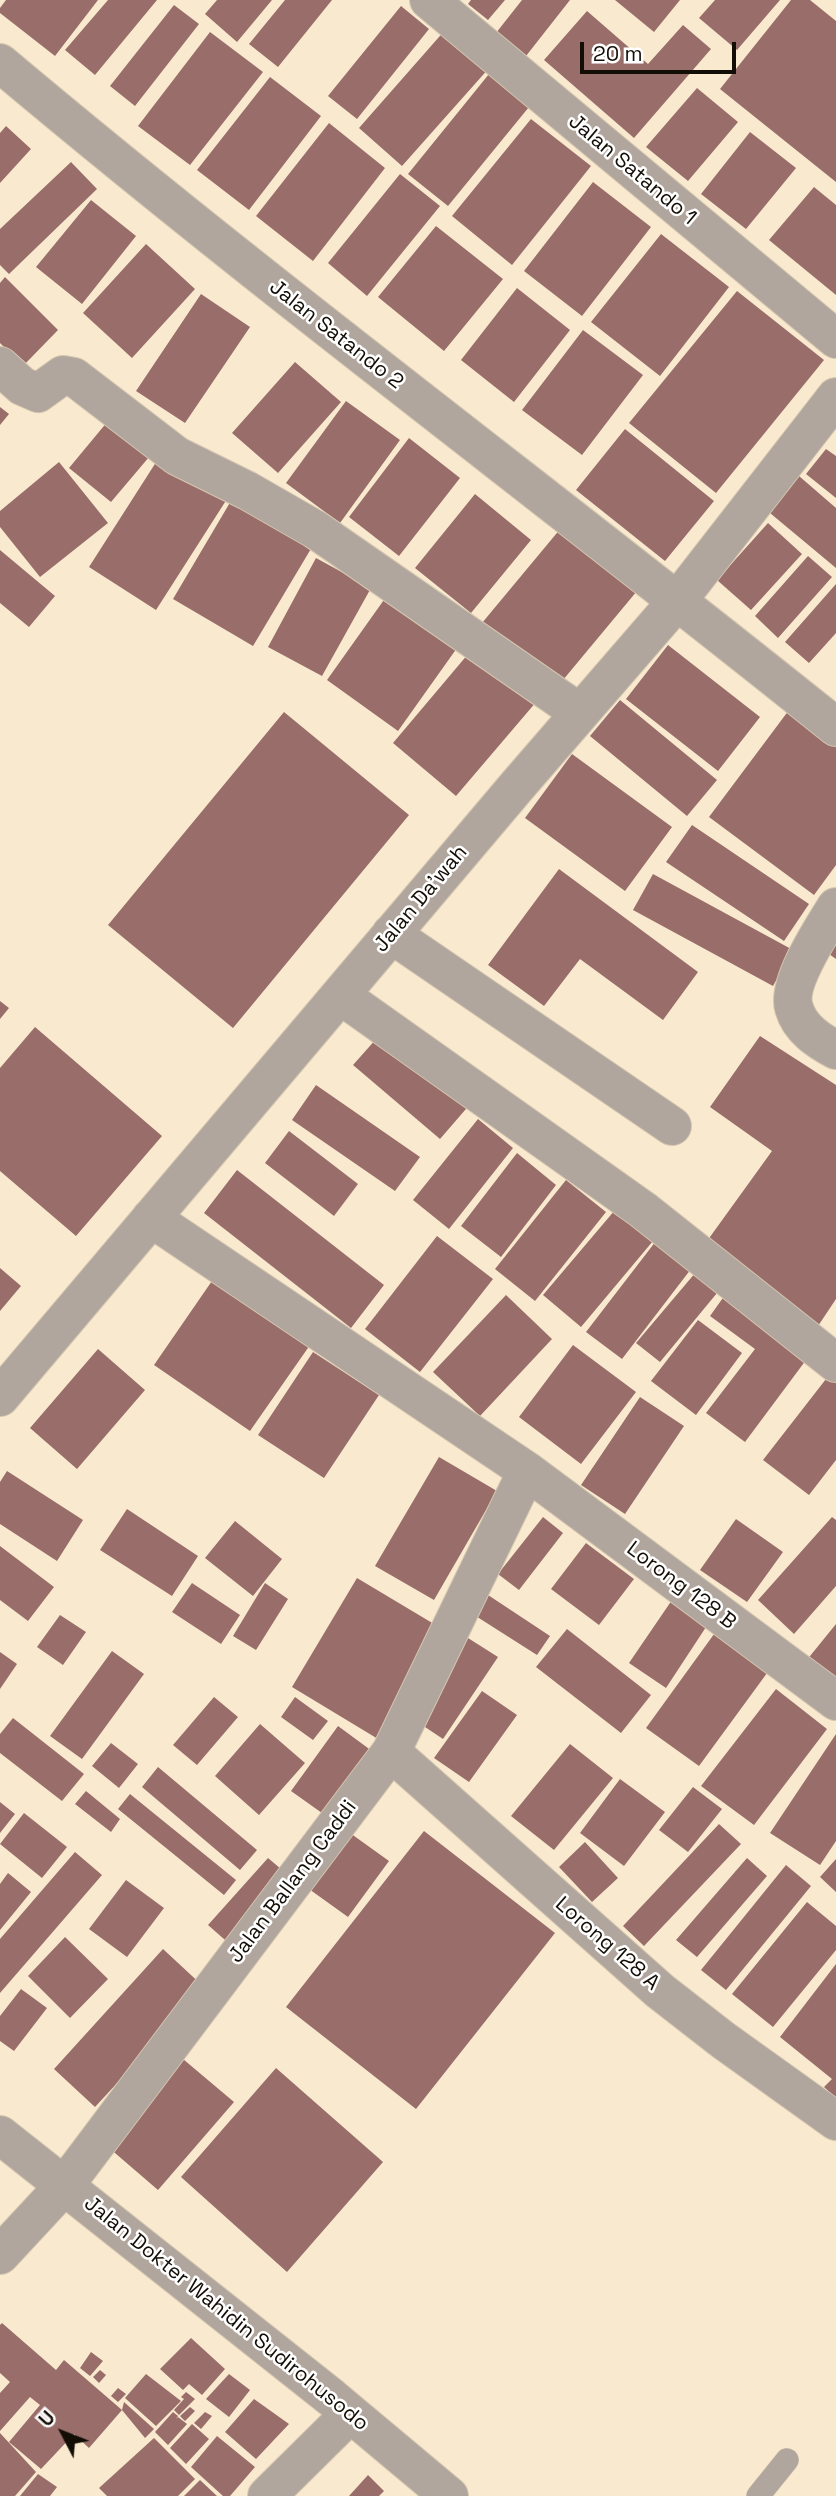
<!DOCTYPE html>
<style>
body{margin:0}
#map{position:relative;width:836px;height:2496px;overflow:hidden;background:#f9e9cf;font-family:"Space Grotesk",sans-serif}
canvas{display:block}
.north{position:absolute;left:28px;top:2398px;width:70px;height:70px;-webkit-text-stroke:5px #fff;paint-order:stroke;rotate:312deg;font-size:19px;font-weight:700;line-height:28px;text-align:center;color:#130e05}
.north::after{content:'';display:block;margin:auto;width:24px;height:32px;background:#130e05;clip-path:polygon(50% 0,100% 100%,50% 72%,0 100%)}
.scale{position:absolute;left:580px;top:42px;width:156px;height:32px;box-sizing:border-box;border:4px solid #130e05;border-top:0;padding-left:9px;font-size:21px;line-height:24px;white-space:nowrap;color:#130e05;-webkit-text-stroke:5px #fff;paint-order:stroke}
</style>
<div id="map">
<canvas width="836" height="2496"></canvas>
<div class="north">U</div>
<div class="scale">20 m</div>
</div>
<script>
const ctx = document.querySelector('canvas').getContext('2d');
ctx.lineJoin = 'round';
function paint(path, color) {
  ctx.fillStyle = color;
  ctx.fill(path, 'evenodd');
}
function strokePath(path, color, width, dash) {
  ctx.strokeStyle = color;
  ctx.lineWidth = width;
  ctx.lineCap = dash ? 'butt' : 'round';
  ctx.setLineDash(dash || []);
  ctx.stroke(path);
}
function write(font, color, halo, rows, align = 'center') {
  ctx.font = font + ' "Space Grotesk",sans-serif';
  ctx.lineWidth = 5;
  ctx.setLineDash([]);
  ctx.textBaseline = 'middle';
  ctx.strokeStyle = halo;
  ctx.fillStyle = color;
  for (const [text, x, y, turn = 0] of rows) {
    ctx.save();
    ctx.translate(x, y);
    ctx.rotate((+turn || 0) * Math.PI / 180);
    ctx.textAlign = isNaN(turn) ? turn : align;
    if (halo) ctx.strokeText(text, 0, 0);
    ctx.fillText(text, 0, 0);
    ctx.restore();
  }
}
paint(new Path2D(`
 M 6,0 L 98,0 L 55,56 L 0,13 L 0,8 Z
 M 108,0 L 157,0 L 95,75 L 65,50 Z
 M 217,0 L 272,0 L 237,42 L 205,14 Z
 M 285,0 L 332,0 L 278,67 L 249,44 Z
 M 471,0 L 505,0 L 488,20 L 468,4 Z
 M 522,0 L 570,0 L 526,56 L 496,33 Z
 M 615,0 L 680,0 L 654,32 Z
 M 715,0 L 780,0 L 737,50 L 699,18 Z
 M 791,0 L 810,0 L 836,21 L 836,182 L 720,89 Z
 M 174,5 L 199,24 L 135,106 L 110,86 Z
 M 401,6 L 429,29 L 357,119 L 328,96 Z
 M 587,11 L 648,64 L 683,25 L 711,49 L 634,138 L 544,60 Z
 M 446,29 L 490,67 L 402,166 L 359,128 Z
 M 210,32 L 263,72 L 190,165 L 138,126 Z
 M 489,74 L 529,107 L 448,206 L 408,174 Z
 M 270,77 L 321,116 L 249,210 L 197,170 Z
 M 697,88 L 738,122 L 688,181 L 646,147 Z
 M 531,119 L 591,166 L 512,265 L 452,216 Z
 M 329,123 L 385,168 L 313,261 L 256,216 Z
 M 6,126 L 31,149 L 0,183 L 0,133 Z
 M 750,132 L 796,168 L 746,229 L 701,194 Z
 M 71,162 L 97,189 L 9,274 L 0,265 L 0,229 Z
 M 400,174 L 440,206 L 367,296 L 328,263 Z
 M 593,182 L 651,227 L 582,316 L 524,271 Z
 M 814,187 L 836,205 L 836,295 L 769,240 Z
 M 91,200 L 136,236 L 82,304 L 36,267 Z
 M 436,226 L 503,279 L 444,351 L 378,297 Z
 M 661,234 L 729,287 L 660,376 L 591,322 Z
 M 146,244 L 195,289 L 132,358 L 83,313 Z
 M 5,277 L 58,330 L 23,366 L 0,343 L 0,283 Z
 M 517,288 L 570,330 L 514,402 L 461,360 Z
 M 737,291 L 824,360 L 716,493 L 629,423 Z
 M 201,294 L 250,327 L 185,423 L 136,391 Z
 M 583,330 L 643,375 L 582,455 L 522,410 Z
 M 295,362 L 341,402 L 278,473 L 232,433 Z
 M 346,401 L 400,440 L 340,523 L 286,483 Z
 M 0,407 L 9,414 L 0,425 Z
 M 113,415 L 155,450 L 111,502 L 69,468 Z
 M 625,429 L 714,501 L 665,561 L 576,490 Z
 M 409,438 L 460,478 L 399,556 L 349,517 Z
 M 826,449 L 836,456 L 836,498 L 806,474 Z
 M 160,456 L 227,499 L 156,610 L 89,567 Z
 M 59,462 L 108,523 L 40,577 L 0,527 L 0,511 Z
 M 799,476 L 836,508 L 836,568 L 770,513 Z
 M 238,489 L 318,537 L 253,646 L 173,599 Z
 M 475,494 L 531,540 L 471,613 L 415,568 Z
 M 768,523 L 802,554 L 751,610 L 717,580 Z
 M 561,528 L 637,591 L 558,686 L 482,623 Z
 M 0,550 L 55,596 L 29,627 L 0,603 Z
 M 808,556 L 832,577 L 778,638 L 755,616 Z
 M 316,558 L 371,588 L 322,676 L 268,647 Z
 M 836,584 L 836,633 L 809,663 L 785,642 Z
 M 386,597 L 457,648 L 398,731 L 327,680 Z
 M 668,645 L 760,717 L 718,771 L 626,699 Z
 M 474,647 L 537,701 L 456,796 L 393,743 Z
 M 620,700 L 717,780 L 687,816 L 590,736 Z
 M 789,710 L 836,745 L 836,865 L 814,895 L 709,817 Z
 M 284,712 L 409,815 L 233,1028 L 108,925 Z
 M 572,754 L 672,827 L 625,891 L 525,818 Z
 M 692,825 L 809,904 L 784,941 L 666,862 Z
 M 559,869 L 698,972 L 663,1020 L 580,959 L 544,1006 L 488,965 Z
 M 653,874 L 793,950 L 773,986 L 633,910 Z
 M 836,925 L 836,959 L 819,947 Z
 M 0,1001 L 9,1008 L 0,1019 Z
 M 35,1027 L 162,1136 L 76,1236 L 0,1171 L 0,1068 Z
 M 385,1029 L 472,1102 L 440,1139 L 353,1065 Z
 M 760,1036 L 836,1085 L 836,1299 L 818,1326 L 702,1248 L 772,1151 L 710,1107 Z
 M 316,1085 L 420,1157 L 395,1191 L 292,1120 Z
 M 478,1119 L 513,1148 L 449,1229 L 413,1200 Z
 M 289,1131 L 358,1184 L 334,1216 L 265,1163 Z
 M 517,1153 L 556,1185 L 501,1257 L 461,1226 Z
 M 237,1170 L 384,1285 L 351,1328 L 204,1213 Z
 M 566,1180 L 606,1212 L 535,1301 L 495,1269 Z
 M 615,1210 L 653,1241 L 581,1327 L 543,1295 Z
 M 437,1236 L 493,1279 L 420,1372 L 365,1329 Z
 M 656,1241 L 691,1269 L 622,1359 L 586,1332 Z
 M 0,1268 L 21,1286 L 0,1311 Z
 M 696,1272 L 722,1287 L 660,1362 L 636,1343 Z
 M 214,1278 L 310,1345 L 250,1431 L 154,1365 Z
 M 506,1295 L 552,1339 L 480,1416 L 433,1372 Z
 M 725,1295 L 809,1356 L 745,1442 L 706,1413 L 755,1349 L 710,1316 Z
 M 698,1320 L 742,1353 L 696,1415 L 651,1381 Z
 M 573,1345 L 636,1392 L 581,1464 L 519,1417 Z
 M 98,1349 L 145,1390 L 77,1469 L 30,1428 Z
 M 313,1352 L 379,1395 L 324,1478 L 258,1435 Z
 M 833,1370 L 836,1373 L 836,1460 L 809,1495 L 763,1460 Z
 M 640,1397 L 684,1426 L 625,1514 L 581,1485 Z
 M 439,1457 L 497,1491 L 434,1600 L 375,1566 Z
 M 7,1471 L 83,1520 L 57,1561 L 0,1524 L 0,1482 Z
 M 127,1509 L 198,1556 L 172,1596 L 100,1550 Z
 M 543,1517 L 563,1533 L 519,1590 L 498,1574 Z
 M 832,1517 L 836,1520 L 836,1586 L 794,1634 L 758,1600 Z
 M 736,1519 L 783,1552 L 747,1602 L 700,1570 Z
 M 235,1521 L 282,1559 L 253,1596 L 205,1558 Z
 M 586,1543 L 634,1579 L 599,1625 L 551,1589 Z
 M 0,1546 L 54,1587 L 28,1621 L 0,1600 Z
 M 357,1578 L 444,1630 L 378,1739 L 292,1687 Z
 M 192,1583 L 240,1615 L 221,1644 L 172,1612 Z
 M 265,1583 L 288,1599 L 256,1650 L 233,1636 Z
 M 485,1593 L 550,1636 L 537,1655 L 471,1613 Z
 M 672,1600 L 708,1624 L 666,1688 L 629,1663 Z
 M 60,1615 L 86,1632 L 63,1665 L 37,1647 Z
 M 836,1624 L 836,1684 L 806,1661 Z
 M 567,1629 L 651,1695 L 621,1733 L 536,1667 Z
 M 717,1630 L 770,1669 L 699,1766 L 646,1728 Z
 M 468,1638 L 498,1657 L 443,1739 L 413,1719 Z
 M 112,1651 L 144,1674 L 82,1759 L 50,1736 Z
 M 0,1652 L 17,1664 L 0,1689 Z
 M 776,1689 L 827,1729 L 754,1825 L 701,1786 Z
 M 482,1691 L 517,1715 L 469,1782 L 434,1758 Z
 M 214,1697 L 238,1717 L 197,1765 L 173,1745 Z
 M 295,1697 L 328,1721 L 313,1740 L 281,1717 Z
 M 13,1718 L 84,1774 L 62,1801 L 0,1753 L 0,1734 Z
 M 260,1724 L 305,1763 L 259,1815 L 215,1776 Z
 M 338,1726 L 376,1754 L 329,1818 L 291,1791 Z
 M 836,1734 L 836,1841 L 820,1865 L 770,1833 Z
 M 111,1743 L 138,1764 L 119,1788 L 92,1766 Z
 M 570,1744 L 613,1778 L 554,1850 L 511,1816 Z
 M 158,1767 L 257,1850 L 240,1870 L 142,1787 Z
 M 620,1779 L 665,1812 L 624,1866 L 580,1833 Z
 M 693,1787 L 722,1809 L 688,1852 L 659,1830 Z
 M 86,1791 L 120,1819 L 111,1832 L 75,1804 Z
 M 130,1794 L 236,1880 L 224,1895 L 118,1809 Z
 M 0,1802 L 15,1814 L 0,1833 Z
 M 24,1813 L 67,1847 L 42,1878 L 0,1844 Z
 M 719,1824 L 741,1844 L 644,1946 L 623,1926 Z
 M 424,1831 L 555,1933 L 416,2109 L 286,2007 Z
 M 350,1833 L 389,1861 L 348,1917 L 309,1889 Z
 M 585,1842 L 618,1878 L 592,1902 L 559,1867 Z
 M 75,1852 L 102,1875 L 0,1993 L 0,1939 Z
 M 268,1858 L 294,1880 L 233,1947 L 208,1925 Z
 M 747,1858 L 767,1876 L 697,1957 L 676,1940 Z
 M 836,1859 L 836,1892 L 820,1877 Z
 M 786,1865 L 811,1886 L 726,1990 L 701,1970 Z
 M 8,1873 L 31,1892 L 0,1930 L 0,1884 Z
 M 126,1880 L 164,1908 L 127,1957 L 89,1929 Z
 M 807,1902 L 836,1926 L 836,1950 L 773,2027 L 732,1994 Z
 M 65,1937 L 108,1979 L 70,2018 L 28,1976 Z
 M 163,1949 L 205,1988 L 95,2107 L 54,2069 Z
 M 836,1964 L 836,2098 L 824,2087 L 832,2079 L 780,2037 Z
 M 21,1989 L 47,2008 L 14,2051 L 0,2041 L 0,2016 Z
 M 183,2059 L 234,2102 L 158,2190 L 108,2147 Z
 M 276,2068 L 383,2162 L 287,2272 L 181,2177 Z
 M 2,2323 L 56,2370 L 64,2360 L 122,2410 L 89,2448 L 74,2434 L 41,2469 L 9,2442 L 40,2405 L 30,2397 L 0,2431 L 0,2393 L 10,2382 L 0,2373 L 0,2325 Z
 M 191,2338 L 225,2369 L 202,2395 L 189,2384 L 183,2390 L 160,2369 Z
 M 91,2352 L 103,2361 L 90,2376 L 80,2368 Z
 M 100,2370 L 106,2375 L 99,2383 L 93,2377 Z
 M 146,2374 L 181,2401 L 156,2426 L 125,2398 Z
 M 229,2374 L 250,2390 L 229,2417 L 206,2399 Z
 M 118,2388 L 126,2394 L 118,2402 L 111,2396 Z
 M 186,2392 L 195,2399 L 179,2415 L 174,2410 L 184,2399 L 181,2397 Z
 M 254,2399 L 289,2424 L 256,2459 L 225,2432 Z
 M 124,2402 L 154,2429 L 145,2438 L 122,2410 Z
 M 190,2407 L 195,2411 L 185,2421 L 180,2416 Z
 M 173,2412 L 178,2416 L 176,2419 L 178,2417 L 187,2424 L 168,2445 L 155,2432 Z
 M 205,2412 L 212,2416 L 201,2429 L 194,2423 Z
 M 192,2424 L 209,2439 L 186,2464 L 170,2448 Z
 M 0,2433 L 36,2472 L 15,2496 L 0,2496 Z
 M 217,2436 L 255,2467 L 230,2496 L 223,2496 L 191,2467 Z
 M 154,2438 L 195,2479 L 178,2496 L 107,2496 L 99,2488 Z
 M 38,2474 L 57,2487 L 50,2496 L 20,2496 Z
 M 368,2475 L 384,2491 L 379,2496 L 349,2496 Z
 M 200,2480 L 217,2496 L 184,2496 Z`), '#996d69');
const lane = new Path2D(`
 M 758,2496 L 787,2460`);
const street = new Path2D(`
 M 429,0 L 836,339
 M 0,63 C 272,292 559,504 836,727
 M 0,366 L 22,386 L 38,393 L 63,375 L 74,377 L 177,456 L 248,491 L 316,530 L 580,713
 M 836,907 C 823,928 786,984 794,1008 C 800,1029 819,1041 836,1050
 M 391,934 L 672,1126
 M 340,995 L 643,1210 L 836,1363
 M 151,1218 L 527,1471 L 836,1701
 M 0,1397 L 517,786 L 678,600 L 836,397
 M 391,1752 L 660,1991 L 723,2040 L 836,2121
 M 0,2135 L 332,2398 L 449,2496
 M 0,2255 L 65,2185 L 391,1752 L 527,1471
 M 267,2496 L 350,2414`);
strokePath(lane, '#d4c6af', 24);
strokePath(street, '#d4c6af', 40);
strokePath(lane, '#b1a69e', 23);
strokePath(street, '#b1a69e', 38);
write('21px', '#130e05', '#fff', [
 ["Jalan Satando 1",632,170,40],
 ["Jalan Satando 2",336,335,38],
 ["Jalan Da'wah",421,899,-50],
 ["Lorong 128 B",681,1586,37],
 ["Jalan Ballang Caddi",293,1882,-53],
 ["Lorong 128 A",607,1944,41],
 ["Jalan Dokter Wahidin Sudirohusodo",226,2314,39]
]);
</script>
